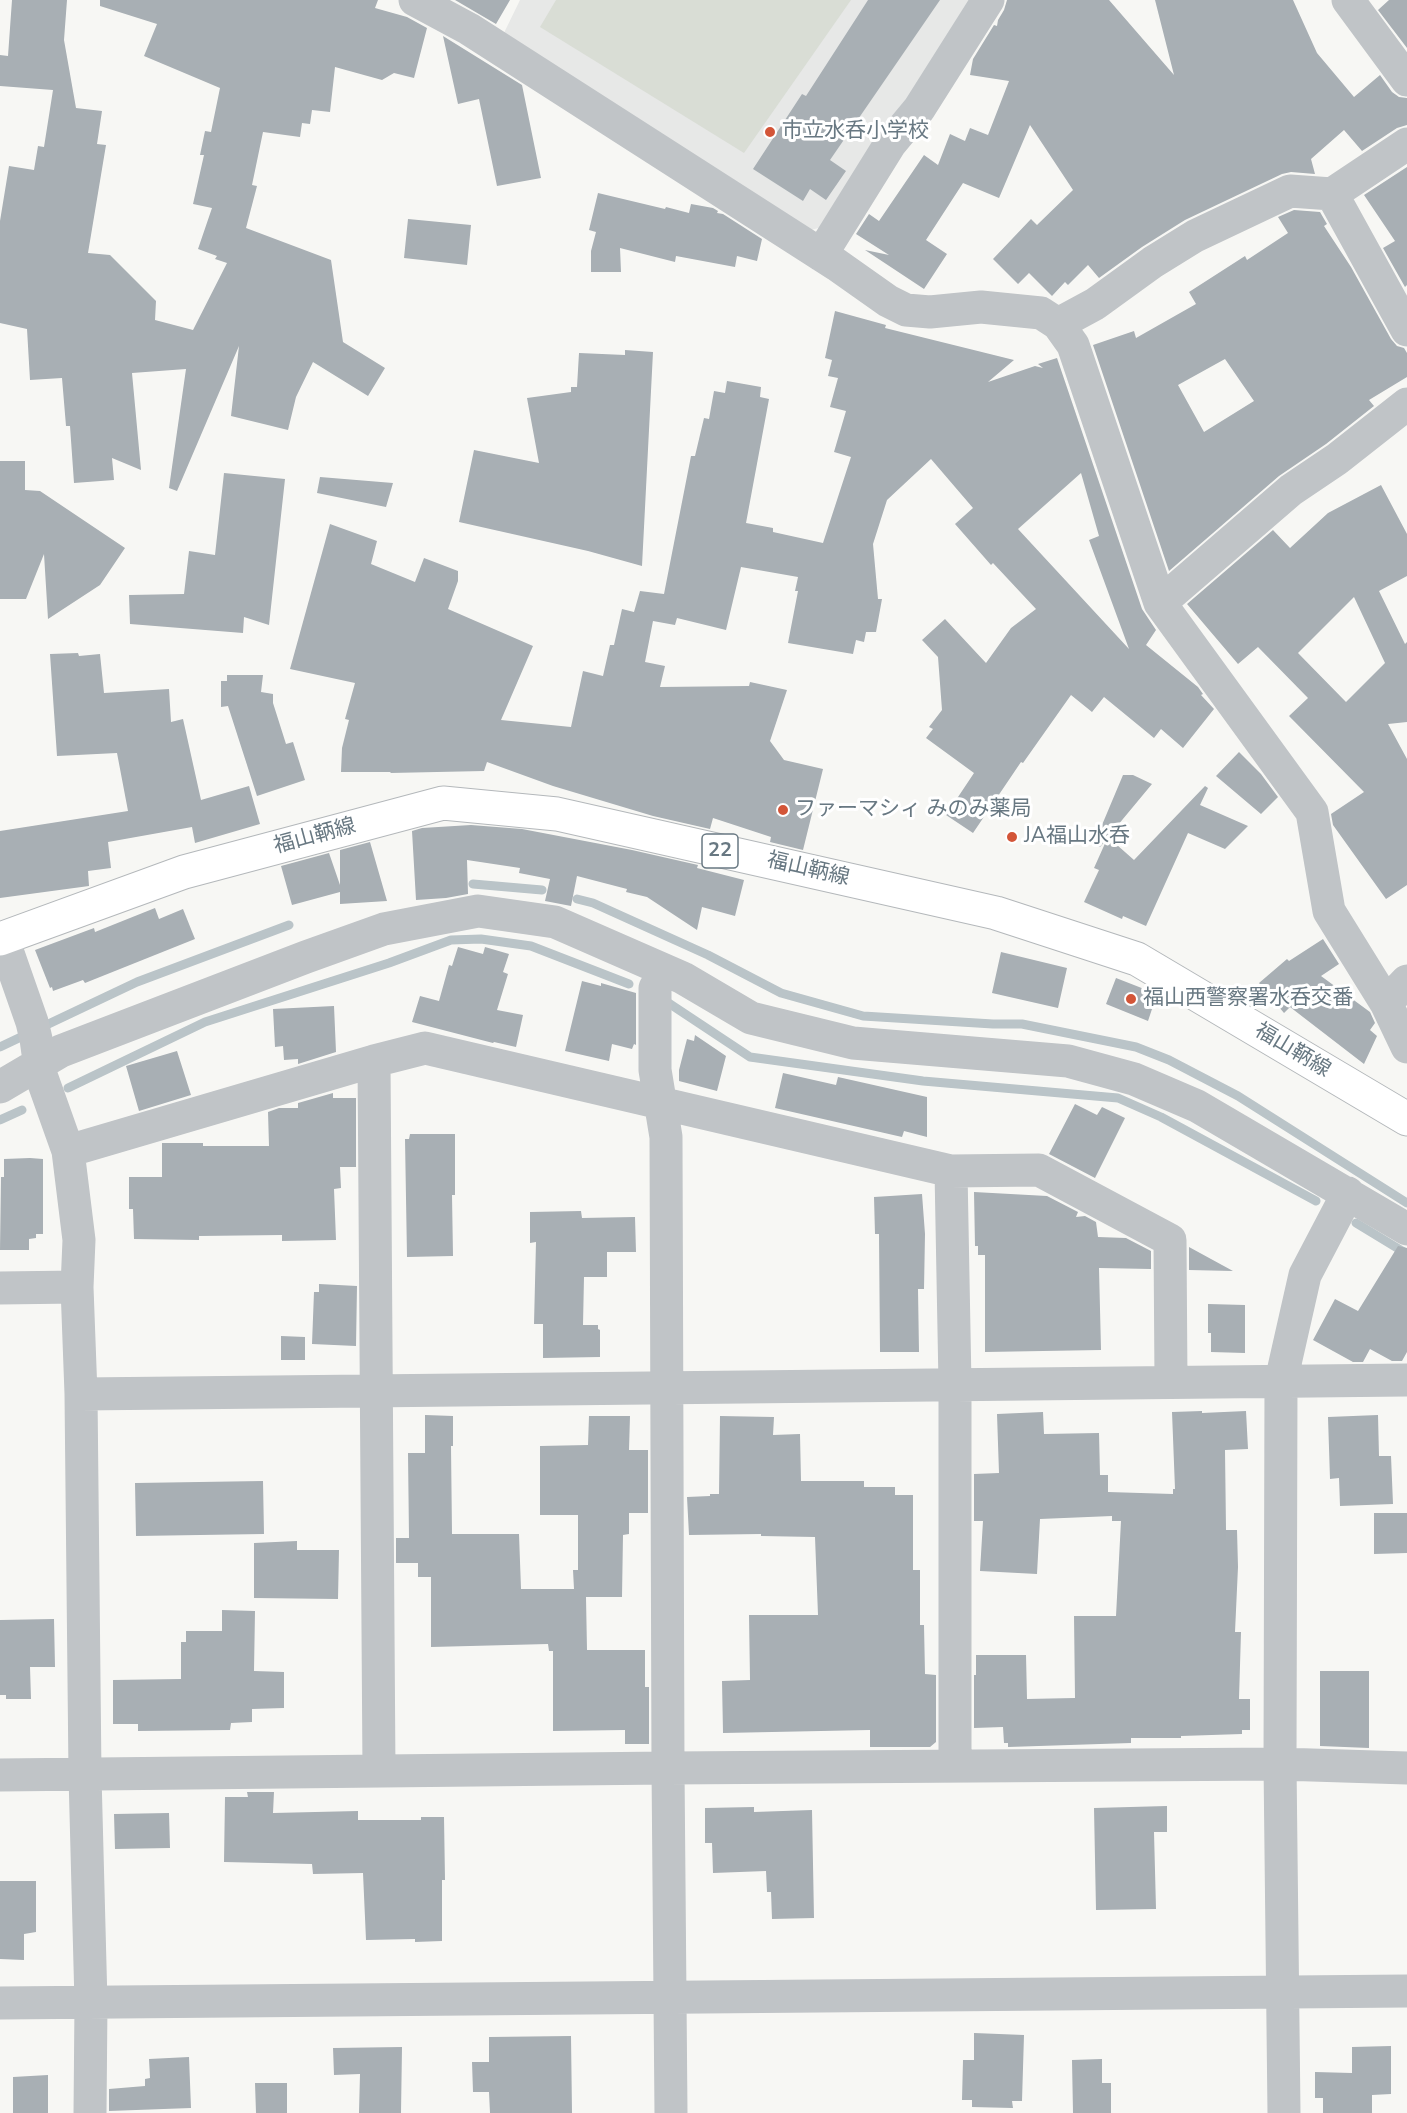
<!DOCTYPE html>
<meta charset="utf-8">
<style>
body{margin:0}
canvas{display:block;background:#f7f7f4}
</style>
<canvas width="1407" height="2113"></canvas>
<script>
const ctx = document.querySelector('canvas').getContext('2d');
ctx.lineJoin = 'round';
function paint(path, color) {
  ctx.fillStyle = color;
  ctx.fill(path, 'evenodd');
}
function strokePath(path, color, width, dash) {
  ctx.strokeStyle = color;
  ctx.lineWidth = width;
  ctx.lineCap = dash ? 'butt' : 'round';
  ctx.setLineDash(dash || []);
  ctx.stroke(path);
}
function write(font, color, halo, rows, align = 'center') {
  ctx.font = font + ' "Nunito Sans","Noto Sans JP",sans-serif';
  ctx.lineWidth = 6;
  ctx.setLineDash([]);
  ctx.textBaseline = 'middle';
  ctx.strokeStyle = halo;
  ctx.fillStyle = color;
  for (const [text, x, y, turn = 0] of rows) {
    ctx.save();
    ctx.translate(x, y);
    ctx.rotate((+turn || 0) * Math.PI / 180);
    ctx.textAlign = isNaN(turn) ? turn : align;
    if (halo) ctx.strokeText(text, 0, 0);
    ctx.fillText(text, 0, 0);
    ctx.restore();
  }
}
paint(new Path2D(`
 M 520,0 L 976,0 L 822,227 L 811,230 L 502,37 Z`), '#e7e8e7');
paint(new Path2D(`
 M 556,0 L 851,0 L 744,153 L 540,27 Z`), '#d9ddd5');
strokePath(new Path2D(`
 M 473,884 L 542,890
 M 577,899 L 593,903 L 708,955 L 781,993 L 863,1016 L 993,1024 L 1022,1024 L 1136,1047 L 1169,1060 L 1238,1096 L 1407,1203
 M 667,1002 L 750,1057 L 923,1081 L 1118,1098 L 1161,1117 L 1316,1201
 M 0,1047 L 137,982 L 289,925
 M 68,1088 L 205,1022 L 389,963 L 451,940 L 481,939 L 531,946 L 629,984
 M 0,1120 L 22,1110
 M 1356,1223 L 1407,1254`), '#bac4c8', 9);
paint(new Path2D(`
 M 12,0 L 67,0 L 64,40 L 76,108 L 102,111 L 97,144 L 106,145 L 88,253 L 110,255 L 156,301 L 155,320 L 193,330 L 227,263 L 215,259 L 217,256 L 198,249 L 212,208 L 193,204 L 204,155 L 200,155 L 205,131 L 211,132 L 220,88 L 144,56 L 157,24 L 100,6 L 100,0 L 378,0 L 375,8 L 407,17 L 427,28 L 414,78 L 394,73 L 382,80 L 335,67 L 330,112 L 312,110 L 310,124 L 302,123 L 300,137 L 263,132 L 252,185 L 257,186 L 246,228 L 331,260 L 343,342 L 385,368 L 368,396 L 313,362 L 296,397 L 288,430 L 231,416 L 239,346 L 177,491 L 169,488 L 186,369 L 132,373 L 141,470 L 112,458 L 114,480 L 74,483 L 70,426 L 66,426 L 62,378 L 30,380 L 27,329 L 0,323 L 0,221 L 9,166 L 34,170 L 38,146 L 44,147 L 53,90 L 0,86 L 0,55 L 8,56 Z
 M 455,0 L 510,0 L 496,24 Z
 M 868,0 L 940,0 L 830,160 L 846,171 L 826,200 L 810,189 L 803,201 L 753,169 L 802,94 L 806,96 Z
 M 1007,0 L 1109,0 L 1174,75 L 1155,0 L 1293,0 L 1317,53 L 1354,97 L 1380,75 L 1392,92 L 1399,97 L 1407,98 L 1407,125 L 1397,128 L 1362,151 L 1344,130 L 1311,159 L 1315,174 L 1291,172 L 1282,174 L 1185,220 L 1142,247 L 1099,278 L 1088,265 L 1068,285 L 1065,282 L 1052,296 L 1029,273 L 1018,284 L 993,259 L 1031,219 L 1037,225 L 1073,190 L 1030,125 L 999,198 L 963,183 L 926,240 L 947,254 L 924,289 L 865,250 L 889,255 L 856,234 L 869,214 L 879,221 L 924,155 L 938,165 L 950,134 L 965,141 L 970,128 L 988,135 L 1009,81 L 970,75 L 973,59 L 994,25 L 997,26 L 998,20 L 1004,10 Z
 M 1389,0 L 1407,0 L 1407,48 L 1378,10 Z
 M 443,36 L 522,85 L 541,178 L 497,186 L 479,99 L 458,104 Z
 M 1407,167 L 1407,285 L 1405,287 L 1383,248 L 1395,241 L 1364,195 Z
 M 598,193 L 665,209 L 666,207 L 689,213 L 691,204 L 713,208 L 718,211 L 717,213 L 723,214 L 762,239 L 757,261 L 737,256 L 735,267 L 676,256 L 675,262 L 620,248 L 621,272 L 591,272 L 591,251 L 596,232 L 589,230 Z
 M 1294,210 L 1320,212 L 1327,224 L 1324,226 L 1351,267 L 1391,339 L 1397,346 L 1404,348 L 1407,353 L 1407,377 L 1369,400 L 1374,406 L 1326,444 L 1279,476 L 1169,571 L 1093,345 L 1134,331 L 1136,338 L 1196,304 L 1189,292 L 1245,256 L 1247,260 L 1288,233 L 1278,217 ZM 1225,359 L 1254,401 L 1204,432 L 1178,385 Z
 M 408,219 L 471,225 L 467,265 L 404,258 Z
 M 835,311 L 886,325 L 885,328 L 1014,360 L 988,382 L 1035,366 L 1043,368 L 1038,364 L 1057,358 L 1142,609 L 1156,630 L 1146,645 L 1198,687 L 1203,694 L 1201,695 L 1214,709 L 1183,748 L 1161,729 L 1154,738 L 1104,697 L 1092,712 L 1071,695 L 1023,763 L 1021,762 L 973,833 L 946,815 L 974,773 L 926,738 L 933,729 L 929,727 L 942,710 L 938,657 L 922,640 L 945,619 L 986,663 L 1011,628 L 1036,609 L 993,563 L 991,565 L 955,524 L 973,508 L 931,459 L 887,500 L 873,544 L 878,599 L 882,599 L 876,632 L 866,632 L 864,642 L 856,640 L 853,654 L 788,643 L 798,591 L 795,591 L 798,577 L 741,567 L 726,630 L 677,618 L 675,625 L 653,621 L 645,662 L 665,666 L 660,687 L 749,686 L 750,682 L 787,690 L 770,741 L 784,760 L 823,769 L 803,850 L 770,842 L 771,837 L 713,818 L 710,829 L 653,816 L 553,786 L 487,762 L 484,771 L 390,773 L 391,772 L 341,772 L 342,748 L 349,720 L 345,719 L 355,683 L 290,669 L 330,524 L 377,541 L 371,564 L 415,582 L 424,558 L 458,571 L 458,581 L 448,609 L 533,646 L 501,720 L 571,727 L 583,671 L 603,676 L 610,645 L 614,645 L 622,609 L 634,612 L 640,591 L 664,594 L 691,456 L 695,456 L 704,418 L 709,419 L 714,391 L 725,393 L 727,381 L 761,387 L 760,397 L 769,399 L 746,523 L 773,528 L 773,532 L 823,543 L 851,457 L 834,452 L 846,411 L 830,407 L 838,378 L 828,376 L 832,360 L 825,358 ZM 1081,473 L 1099,536 L 1089,540 L 1129,649 L 1018,529 Z
 M 625,350 L 653,352 L 642,566 L 588,551 L 459,522 L 474,450 L 539,463 L 527,398 L 571,392 L 571,387 L 577,387 L 579,353 L 625,355 Z
 M 0,461 L 25,461 L 25,490 L 40,491 L 125,548 L 100,585 L 48,619 L 44,554 L 26,599 L 0,599 Z
 M 224,473 L 285,479 L 269,625 L 244,617 L 243,633 L 130,624 L 129,595 L 184,594 L 189,551 L 215,555 Z
 M 320,477 L 393,483 L 386,507 L 317,493 Z
 M 1381,485 L 1407,534 L 1407,576 L 1379,591 L 1405,644 L 1407,642 L 1407,722 L 1388,724 L 1407,759 L 1407,885 L 1386,899 L 1333,825 L 1331,814 L 1364,792 L 1289,716 L 1308,698 L 1258,647 L 1238,664 L 1187,604 L 1273,530 L 1290,548 L 1328,513 ZM 1354,597 L 1385,663 L 1346,702 L 1298,653 Z
 M 78,653 L 79,656 L 100,654 L 104,693 L 169,689 L 171,722 L 183,719 L 201,800 L 249,786 L 260,824 L 195,843 L 192,827 L 108,842 L 111,868 L 88,871 L 89,886 L 0,898 L 0,831 L 128,811 L 117,753 L 57,756 L 50,654 Z
 M 227,675 L 263,675 L 261,692 L 273,694 L 273,703 L 286,744 L 293,742 L 305,780 L 257,796 L 228,706 L 221,707 L 221,681 L 227,681 Z
 M 1239,752 L 1261,774 L 1278,797 L 1261,814 L 1216,776 Z
 M 1123,775 L 1133,775 L 1152,784 L 1108,837 L 1134,860 L 1205,786 L 1208,788 L 1200,805 L 1248,826 L 1225,849 L 1188,833 L 1146,926 L 1123,916 L 1122,919 L 1084,902 L 1099,870 L 1094,868 L 1107,839 L 1100,847 L 1094,844 Z
 M 471,825 L 522,829 L 632,850 L 698,865 L 697,868 L 744,880 L 735,916 L 702,907 L 697,930 L 647,897 L 626,892 L 627,889 L 577,876 L 571,906 L 545,901 L 550,879 L 519,873 L 520,868 L 467,860 L 468,894 L 446,898 L 416,900 L 412,831 L 422,828 Z
 M 370,842 L 387,901 L 340,904 L 340,892 L 292,905 L 281,866 L 329,853 L 340,885 L 340,850 Z
 M 155,908 L 159,919 L 183,909 L 195,939 L 85,983 L 83,980 L 53,991 L 52,987 L 50,988 L 35,950 L 94,928 L 95,932 Z
 M 1323,939 L 1339,964 L 1321,976 L 1370,1012 L 1375,1023 L 1370,1030 L 1377,1036 L 1364,1064 L 1290,1007 L 1284,1013 L 1259,983 L 1287,959 L 1289,961 Z
 M 458,947 L 483,954 L 485,947 L 509,954 L 503,972 L 508,974 L 497,1010 L 523,1015 L 516,1047 L 494,1042 L 493,1043 L 412,1022 L 420,996 L 439,1001 L 449,965 L 452,966 Z
 M 1001,952 L 1067,968 L 1058,1008 L 992,993 Z
 M 1116,978 L 1157,994 L 1148,1021 L 1106,1004 Z
 M 582,981 L 601,986 L 601,983 L 636,993 L 636,1045 L 634,1044 L 632,1049 L 612,1044 L 609,1061 L 565,1051 Z
 M 334,1006 L 336,1052 L 298,1064 L 298,1059 L 284,1060 L 283,1046 L 275,1047 L 273,1009 Z
 M 695,1035 L 726,1056 L 717,1091 L 679,1081 L 679,1070 L 687,1039 L 694,1041 Z
 M 177,1051 L 191,1095 L 139,1111 L 126,1066 Z
 M 783,1073 L 836,1085 L 838,1077 L 927,1097 L 927,1137 L 904,1131 L 902,1137 L 775,1108 Z
 M 333,1093 L 333,1098 L 356,1098 L 356,1167 L 340,1167 L 341,1188 L 334,1189 L 336,1240 L 282,1241 L 282,1235 L 199,1236 L 199,1240 L 134,1239 L 133,1209 L 129,1209 L 129,1177 L 162,1177 L 162,1143 L 203,1143 L 203,1146 L 269,1146 L 268,1112 L 279,1108 L 298,1108 L 298,1103 Z
 M 1075,1104 L 1097,1115 L 1102,1107 L 1125,1118 L 1095,1178 L 1049,1154 Z
 M 410,1134 L 455,1134 L 455,1195 L 452,1195 L 453,1256 L 407,1257 L 405,1139 L 409,1139 Z
 M 30,1158 L 43,1159 L 43,1234 L 36,1234 L 36,1238 L 29,1239 L 29,1250 L 0,1250 L 1,1177 L 4,1177 L 4,1159 Z
 M 974,1192 L 1047,1196 L 1078,1212 L 1076,1217 L 1085,1216 L 1096,1222 L 1098,1237 L 1126,1238 L 1151,1251 L 1151,1269 L 1099,1268 L 1101,1350 L 985,1352 L 985,1255 L 978,1255 L 978,1246 L 975,1246 Z
 M 922,1194 L 925,1234 L 924,1289 L 918,1289 L 919,1352 L 880,1352 L 879,1234 L 875,1234 L 874,1197 Z
 M 581,1211 L 582,1218 L 635,1217 L 636,1252 L 607,1252 L 607,1277 L 584,1277 L 583,1325 L 598,1325 L 598,1329 L 600,1330 L 600,1357 L 543,1358 L 543,1324 L 534,1324 L 536,1242 L 530,1243 L 530,1212 Z
 M 1398,1246 L 1407,1248 L 1407,1352 L 1402,1361 L 1392,1361 L 1370,1349 L 1363,1362 L 1353,1362 L 1313,1340 L 1335,1299 L 1358,1311 Z
 M 1189,1247 L 1233,1271 L 1189,1270 Z
 M 319,1284 L 357,1286 L 356,1346 L 312,1344 L 314,1292 L 319,1292 Z
 M 1208,1304 L 1245,1305 L 1245,1353 L 1211,1352 L 1211,1333 L 1208,1333 Z
 M 281,1336 L 305,1337 L 305,1360 L 281,1360 Z
 M 1202,1411 L 1202,1413 L 1246,1411 L 1248,1449 L 1225,1450 L 1226,1530 L 1237,1530 L 1238,1567 L 1235,1632 L 1241,1632 L 1239,1699 L 1250,1699 L 1250,1730 L 1242,1730 L 1242,1734 L 1181,1736 L 1181,1738 L 1131,1738 L 1131,1743 L 1008,1747 L 1008,1743 L 1004,1743 L 1003,1727 L 974,1728 L 974,1675 L 976,1675 L 976,1655 L 1026,1655 L 1027,1699 L 1075,1698 L 1074,1616 L 1116,1616 L 1121,1521 L 1112,1521 L 1112,1516 L 1040,1519 L 1037,1574 L 980,1571 L 983,1521 L 974,1521 L 974,1474 L 999,1473 L 997,1414 L 1043,1412 L 1044,1434 L 1099,1433 L 1100,1475 L 1108,1475 L 1108,1492 L 1173,1494 L 1173,1489 L 1175,1489 L 1172,1412 Z
 M 425,1415 L 453,1416 L 453,1446 L 451,1446 L 452,1534 L 519,1534 L 521,1589 L 574,1589 L 573,1570 L 578,1570 L 578,1515 L 540,1515 L 540,1446 L 588,1445 L 589,1416 L 630,1416 L 629,1450 L 648,1450 L 648,1513 L 629,1513 L 629,1534 L 623,1535 L 622,1597 L 586,1597 L 587,1650 L 645,1650 L 645,1687 L 649,1687 L 649,1744 L 625,1744 L 625,1730 L 553,1731 L 553,1651 L 549,1651 L 548,1644 L 431,1647 L 431,1577 L 418,1577 L 418,1563 L 396,1563 L 396,1538 L 409,1538 L 408,1453 L 425,1453 Z
 M 1378,1415 L 1379,1456 L 1391,1456 L 1393,1504 L 1340,1506 L 1339,1478 L 1330,1479 L 1328,1417 Z
 M 720,1416 L 774,1417 L 773,1435 L 800,1434 L 801,1481 L 864,1481 L 864,1487 L 895,1487 L 895,1495 L 913,1495 L 913,1570 L 920,1570 L 920,1625 L 924,1625 L 925,1674 L 936,1675 L 936,1742 L 930,1747 L 870,1747 L 870,1730 L 723,1733 L 722,1681 L 750,1680 L 749,1615 L 818,1615 L 815,1537 L 761,1536 L 761,1534 L 689,1535 L 687,1497 L 710,1496 L 710,1494 L 719,1494 Z
 M 263,1481 L 264,1534 L 136,1536 L 135,1483 Z
 M 1374,1513 L 1407,1513 L 1407,1553 L 1374,1554 Z
 M 297,1541 L 297,1550 L 339,1550 L 338,1599 L 254,1598 L 254,1543 Z
 M 222,1610 L 255,1611 L 254,1671 L 284,1672 L 284,1708 L 252,1709 L 252,1722 L 231,1723 L 230,1730 L 138,1731 L 138,1724 L 113,1724 L 113,1680 L 181,1679 L 181,1642 L 186,1642 L 186,1631 L 222,1631 Z
 M 54,1619 L 55,1667 L 30,1667 L 31,1699 L 6,1699 L 6,1695 L 0,1695 L 0,1620 Z
 M 1320,1671 L 1369,1671 L 1369,1748 L 1320,1746 Z
 M 247,1792 L 274,1792 L 273,1813 L 358,1811 L 358,1820 L 421,1820 L 421,1817 L 444,1817 L 445,1880 L 442,1880 L 442,1941 L 415,1942 L 415,1939 L 366,1940 L 363,1873 L 313,1874 L 312,1864 L 224,1862 L 225,1797 L 248,1797 Z
 M 1167,1806 L 1167,1832 L 1154,1832 L 1156,1909 L 1096,1910 L 1094,1808 Z
 M 754,1807 L 754,1812 L 812,1810 L 814,1918 L 772,1919 L 771,1892 L 767,1892 L 766,1871 L 713,1873 L 712,1843 L 705,1843 L 705,1808 Z
 M 169,1813 L 170,1848 L 115,1849 L 114,1814 Z
 M 0,1881 L 36,1881 L 36,1932 L 24,1934 L 24,1960 L 0,1959 Z
 M 974,2033 L 1024,2035 L 1022,2101 L 1012,2101 L 1013,2108 L 972,2107 L 972,2100 L 962,2100 L 963,2060 L 974,2060 Z
 M 571,2036 L 572,2113 L 490,2113 L 489,2092 L 473,2092 L 472,2062 L 489,2062 L 489,2037 Z
 M 1391,2046 L 1391,2094 L 1372,2095 L 1372,2113 L 1323,2113 L 1323,2098 L 1315,2098 L 1315,2072 L 1352,2073 L 1352,2047 Z
 M 402,2047 L 401,2113 L 359,2113 L 360,2074 L 334,2075 L 333,2048 Z
 M 189,2057 L 191,2108 L 109,2111 L 109,2089 L 145,2086 L 145,2079 L 150,2078 L 149,2059 Z
 M 1102,2059 L 1102,2083 L 1111,2083 L 1111,2113 L 1073,2113 L 1072,2060 Z
 M 48,2075 L 48,2113 L 13,2113 L 13,2077 Z
 M 255,2083 L 287,2083 L 287,2113 L 256,2113 Z`), '#a8afb4');
const major = new Path2D(`
 M 0,939 L 184,872 L 443,803 L 557,814 L 996,913 L 1137,959 L 1407,1119`);
strokePath(major, '#b4b8bb', 35);
strokePath(new Path2D(`
 M 415,0 L 469,29 L 837,265 L 888,301 L 906,310 L 930,312 L 981,307 L 1041,313 L 1058,324 L 1073,345 L 1160,603 L 1312,812 L 1329,911 L 1386,1003 L 1407,1047
 M 1348,0 L 1407,80
 M 1332,194 L 1407,330
 M 821,255 L 890,144 L 919,109 L 988,0
 M 1058,324 L 1095,304 L 1153,262 L 1195,236 L 1290,191 L 1332,194 L 1407,144
 M 1160,603 L 1291,490 L 1337,459 L 1407,404
 M 3,939 L 32,1022 L 36,1039 L 41,1075 L 68,1151 L 79,1240 L 77,1287 L 81,1394 L 85,1775 L 91,2003 L 90,2113
 M 655,988 L 655,1070 L 666,1137 L 668,1768 L 671,2113
 M 1386,1003 L 1407,981
 M 374,1061 L 379,1771
 M 0,1087 L 61,1051 L 306,957 L 384,929 L 478,911 L 555,922 L 683,978 L 751,1018 L 853,1043 L 1068,1061 L 1134,1079 L 1197,1106 L 1407,1229
 M 68,1151 L 374,1061 L 425,1048 L 951,1171 L 1039,1170 L 1170,1240 L 1171,1382
 M 951,1171 L 955,1384 L 955,1766
 M 0,1288 L 77,1287
 M 81,1394 L 1407,1380
 M 0,1775 L 668,1768 L 1280,1764 L 1407,1768
 M 0,2003 L 1407,1991
 M 1284,2113 L 1280,1764 L 1281,1381 L 1305,1275 L 1348,1193`), '#c0c4c7', 33);
strokePath(major, '#fff', 33);
for (const [x, y, r, color] of [
 [770,132,6,"#d35538"],
 [783,810,6,"#d35538"],
 [1012,837,6,"#d35538"],
 [1131,999,6,"#d35538"]
]) {
  const dot = new Path2D();
  dot.arc(x, y, r, 0, 2 * Math.PI);
  ctx.fillStyle = color;
  ctx.fill(dot);
  strokePath(dot, '#fff', 2);
}
for (const [x, y, w] of [
 [720,851,36]
]) {
  const box = new Path2D();
  box.roundRect(x - w / 2, y - 17, w, 34, 4.5);
  ctx.fillStyle = '#fff';
  ctx.fill(box);
  strokePath(box, '#687882', 1.5);
}
write('bold 20px', '#687882', null, [
 ["22",720,851]
]);
write('21px', '#687882', '#fff', [
 ["市立水呑小学校",782,132],
 ["ファーマシィ みのみ薬局",795,810],
 ["JA福山水呑",1024,837],
 ["福山西警察署水呑交番",1143,999]
], 'left');
write('21px', '#687882', '#fff', [
 ["福山鞆線",315,837,-15],
 ["福山鞆線",808,870,13],
 ["福山鞆線",1292,1051,31]
]);
</script>
